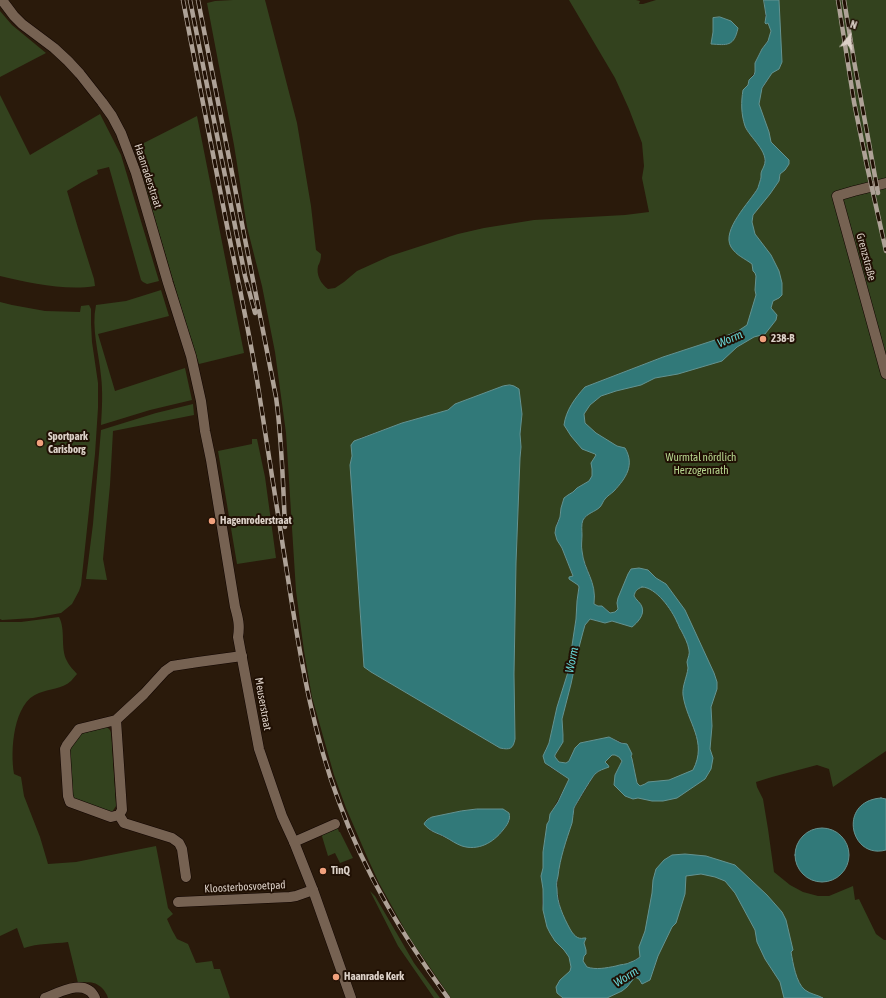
<!DOCTYPE html>
<meta charset="utf-8">
<style>
body{margin:0}
#map{position:relative;width:886px;height:998px;overflow:hidden;background:#2a1a0b;font-family:"Asap Condensed",sans-serif}
canvas{display:block}
.north{position:absolute;left:830px;top:16px;width:40px;height:40px;-webkit-text-stroke:3px #201004;paint-order:stroke;rotate:18deg;font-size:11px;font-weight:700;line-height:16px;text-align:center;color:#dcd1c8}
.north::after{content:'';display:block;margin:auto;width:14px;height:18px;background:#dcd1c8;clip-path:polygon(50% 0,100% 100%,50% 72%,0 100%)}
</style>
<div id="map">
<canvas width="886" height="998"></canvas>
<div class="north">N</div>
</div>
<script>
const ctx = document.querySelector('canvas').getContext('2d');
ctx.lineJoin = 'round';
function paint(path, color) {
  ctx.fillStyle = color;
  ctx.fill(path, 'evenodd');
}
function strokePath(path, color, width, dash) {
  ctx.strokeStyle = color;
  ctx.lineWidth = width;
  ctx.lineCap = dash ? 'butt' : 'round';
  ctx.setLineDash(dash || []);
  ctx.stroke(path);
}
function write(font, color, halo, rows, align = 'center') {
  ctx.font = font + ' "Asap Condensed",sans-serif';
  ctx.lineWidth = 4;
  ctx.setLineDash([]);
  ctx.textBaseline = 'middle';
  ctx.strokeStyle = halo;
  ctx.fillStyle = color;
  for (const [text, x, y, turn = 0] of rows) {
    ctx.save();
    ctx.translate(x, y);
    ctx.rotate((+turn || 0) * Math.PI / 180);
    ctx.textAlign = isNaN(turn) ? turn : align;
    if (halo) ctx.strokeText(text, 0, 0);
    ctx.fillText(text, 0, 0);
    ctx.restore();
  }
}
paint(new Path2D(`
 M 233,0 L 265,0 L 297,123 L 311,206 L 316,250 L 321,254 C 321,259 320,262 318,266 C 316,275 321,284 328,289 L 335,288 L 344,282 L 357,271 L 390,256 L 458,234 L 484,228 L 534,220 L 625,215 L 649,212 L 642,178 L 644,166 L 642,143 L 629,109 L 615,78 L 569,0 L 636,0 L 640,1 L 639,4 L 643,4 L 656,0 L 764,0 C 765,8 765,16 766,24 L 768,23 C 769,25 771,29 771,32 C 771,37 766,43 763,47 C 759,54 754,63 755,72 L 749,80 L 748,85 L 762,89 L 769,78 L 775,54 L 769,0 L 886,0 L 886,751 L 833,787 L 829,769 L 817,765 L 772,777 L 756,782 L 757,787 L 763,799 L 768,829 L 774,872 L 790,885 L 803,892 L 818,896 L 829,896 L 853,886 L 855,900 L 859,899 L 876,934 L 884,940 L 886,940 L 886,998 L 566,998 L 557,993 L 563,998 L 451,998 L 409,937 L 379,883 L 368,859 L 346,808 L 334,775 L 312,697 L 304,651 L 296,591 L 286,433 L 275,352 L 262,286 L 247,227 L 234,145 L 207,3 L 215,1 ZM 713,18 L 726,45 L 711,44 L 713,32 ZM 764,157 L 780,174 L 778,181 L 753,215 L 742,258 L 730,245 L 754,194 L 759,187 L 761,177 L 761,174 L 765,165 ZM 727,336 L 671,375 L 655,378 L 648,381 L 589,399 L 585,387 L 663,357 L 691,348 ZM 510,385 L 519,389 L 522,414 L 520,434 L 521,447 L 520,458 L 516,563 L 514,674 L 515,739 C 513,749 510,750 500,748 L 371,672 L 364,667 L 350,465 L 352,456 L 351,445 L 360,438 L 402,423 L 448,410 L 455,404 L 503,386 ZM 589,481 L 604,499 C 603,502 601,505 599,507 C 594,512 586,513 583,521 C 581,526 582,532 582,537 C 582,542 581,547 582,552 C 586,571 597,584 594,604 C 597,606 600,606 603,607 C 609,610 613,617 617,622 L 612,621 L 605,623 L 589,619 C 578,635 575,664 571,684 C 568,696 563,708 562,720 C 561,727 564,734 563,741 C 561,747 556,751 555,758 L 559,762 L 566,763 L 569,761 L 575,748 L 580,743 L 609,737 L 624,743 L 627,746 L 632,759 L 637,783 L 640,786 L 638,798 L 633,799 L 615,775 L 622,761 L 619,757 L 615,755 L 612,755 L 605,762 L 608,767 L 602,769 L 595,774 L 575,807 L 572,821 L 566,838 L 559,864 L 557,888 L 561,911 L 557,943 L 555,941 L 547,927 L 542,903 L 543,889 L 541,876 L 543,868 L 543,852 L 547,824 L 549,821 L 550,814 L 564,789 L 569,779 L 548,766 L 545,750 L 549,743 L 557,707 L 568,672 L 576,619 L 577,601 L 579,587 L 573,577 L 562,548 L 557,540 L 555,533 L 557,522 L 560,517 L 561,508 L 564,498 L 568,495 L 573,492 L 577,488 ZM 477,809 L 503,809 L 509,813 L 510,820 L 501,833 L 474,848 L 462,846 L 429,830 L 425,821 L 428,819 L 432,817 L 461,811 ZM 669,932 L 657,956 L 650,980 L 639,979 L 635,977 L 633,980 L 626,964 C 642,958 656,943 669,932 Z
 M 0,11 L 12,25 L 46,53 L 0,77 Z
 M 0,95 L 30,155 L 100,114 L 121,155 L 124,165 L 159,281 L 147,284 L 143,282 L 141,280 L 109,167 L 97,170 L 98,174 L 82,182 L 67,191 L 78,228 L 94,279 L 95,286 C 67,291 28,283 0,276 Z
 M 197,116 L 244,353 L 199,364 L 181,307 L 139,164 L 134,148 Z
 M 161,290 L 169,316 L 98,334 L 115,391 L 185,368 L 192,400 L 150,410 L 101,425 C 102,409 103,392 101,376 C 99,353 91,328 96,305 L 126,301 Z
 M 0,302 L 12,305 L 45,311 L 80,312 L 81,306 L 89,305 L 91,309 L 91,324 L 92,342 L 98,383 L 98,408 L 95,454 L 81,585 L 79,591 L 72,604 L 61,613 L 33,618 L 2,620 L 0,619 Z
 M 193,404 L 194,415 L 113,431 L 110,485 L 103,559 L 107,580 L 86,579 L 93,524 L 101,430 L 156,413 Z
 M 252,439 L 257,439 L 265,477 L 276,558 L 237,564 L 218,451 L 252,444 Z
 M 59,617 C 66,630 60,648 67,661 C 69,666 74,670 77,674 C 75,676 73,679 71,681 C 62,689 49,689 39,693 C 13,702 10,751 14,774 L 21,777 L 24,796 L 40,837 L 48,864 L 76,862 L 156,846 L 168,908 L 173,914 L 167,919 L 172,930 L 177,939 L 188,944 L 196,963 L 212,961 L 214,969 L 220,969 L 230,998 L 108,998 C 107,994 105,992 103,989 C 95,981 89,982 78,983 L 68,942 C 53,944 38,943 24,948 L 17,928 L 0,936 L 0,622 L 21,622 Z
 M 107,727 L 110,730 L 111,733 L 116,806 L 112,812 L 109,812 L 73,799 L 69,749 L 80,734 Z
 M 337,826 L 339,832 L 340,832 L 353,858 L 340,863 L 335,853 L 328,856 L 321,833 Z
 M 370,891 L 375,896 L 414,963 L 440,998 L 434,998 L 398,946 Z`), '#33421e');
const water = new Path2D(`
 M 764,0 L 779,0 L 782,62 L 779,69 L 772,73 L 762,88 L 759,104 L 769,132 L 771,142 L 789,160 L 789,164 L 785,170 L 780,174 L 779,181 L 770,194 L 753,215 L 752,222 L 755,234 L 771,255 L 779,271 L 782,283 L 782,295 L 779,298 L 773,301 L 771,308 L 777,315 L 776,320 L 765,334 L 754,337 L 737,347 L 722,361 L 678,374 L 655,378 L 641,385 L 616,391 L 601,396 L 590,405 L 584,414 L 585,423 L 596,433 L 617,446 L 625,448 C 635,465 626,478 614,491 C 611,494 607,496 605,499 C 603,501 602,505 600,507 C 595,512 587,513 583,520 C 581,525 582,530 582,535 C 582,540 581,546 582,551 C 584,571 597,581 594,604 L 598,606 L 602,606 L 610,613 L 615,612 L 618,609 L 617,603 L 618,598 L 628,574 L 631,569 L 639,568 L 648,570 L 656,578 L 666,584 L 685,610 L 714,673 L 717,682 L 717,689 L 711,707 L 712,726 L 710,749 L 713,758 L 711,769 L 705,779 L 677,798 L 663,801 L 652,801 L 638,798 L 633,799 L 625,796 L 614,785 L 615,775 L 622,761 L 619,757 L 615,755 L 612,755 L 605,762 L 608,765 L 609,767 C 604,769 599,770 595,774 C 592,777 576,804 574,808 C 573,813 573,818 572,823 C 566,841 560,858 558,876 C 557,880 556,885 557,889 C 557,903 563,916 570,929 C 573,934 577,940 584,938 L 586,938 L 584,943 L 586,950 L 586,954 L 584,956 L 583,961 L 587,967 C 596,970 606,968 616,966 C 621,964 626,965 631,962 C 634,961 637,959 640,957 L 639,947 L 645,931 L 652,893 L 653,880 L 656,869 L 664,860 L 672,855 L 685,854 L 706,856 L 735,865 L 767,895 L 782,912 L 786,920 L 793,950 L 791,952 C 793,963 796,983 805,990 C 810,994 818,995 823,998 L 784,998 L 780,982 L 765,959 L 757,942 L 755,930 L 735,893 L 725,881 L 715,877 L 701,874 L 686,876 L 685,894 L 676,923 L 672,927 L 658,956 L 650,980 L 642,984 L 639,979 L 635,977 L 627,987 L 622,991 L 607,998 L 563,998 L 557,993 L 556,987 L 560,980 L 570,971 L 571,967 L 569,957 L 564,950 L 555,941 L 550,933 L 547,927 L 543,910 L 543,889 L 541,876 L 543,868 L 543,852 L 547,824 L 549,821 L 550,814 L 558,802 L 569,779 L 545,763 L 543,756 L 549,743 L 557,707 L 568,672 L 576,619 L 577,601 L 579,587 L 578,585 L 569,579 L 569,577 L 573,576 L 562,548 L 557,540 L 555,533 L 556,527 L 560,517 L 561,508 L 564,498 L 568,495 L 573,492 L 577,488 L 589,481 L 592,476 L 592,469 L 591,463 L 596,455 L 595,454 L 582,449 L 571,436 L 564,425 C 566,410 575,398 585,387 L 663,357 L 721,338 L 738,331 L 747,325 L 756,295 L 755,290 L 756,276 L 755,273 L 753,271 L 752,264 C 744,258 737,256 731,247 C 721,230 750,202 758,188 C 758,187 761,179 761,177 C 761,176 761,175 761,174 C 761,171 763,169 764,166 C 770,152 749,137 745,126 C 741,114 741,102 743,90 L 748,85 L 749,80 L 754,75 L 755,72 L 755,63 L 762,49 L 768,41 L 771,31 L 768,23 L 766,24 L 765,23 L 766,16 ZM 642,587 C 656,587 672,610 677,622 C 679,625 679,628 681,630 C 684,636 688,643 689,650 C 690,654 688,657 687,662 C 687,664 688,666 688,668 C 687,677 682,686 683,695 C 687,723 708,741 693,770 L 669,780 L 648,782 L 645,784 L 640,786 L 637,783 L 632,759 L 631,756 L 632,754 L 627,744 L 621,743 L 609,737 L 580,743 L 575,748 L 569,761 L 566,763 L 559,762 L 555,757 L 555,755 L 563,742 L 563,735 L 562,719 L 571,684 L 578,651 L 583,632 L 585,625 L 590,619 L 605,623 L 612,621 L 632,627 C 637,623 645,615 642,607 C 641,603 636,600 634,596 C 635,591 637,589 642,587 Z
 M 720,17 L 731,21 L 738,28 C 734,47 727,45 711,44 L 713,32 L 713,18 Z
 M 510,385 L 514,386 L 519,389 L 522,414 L 520,434 L 521,447 L 520,458 L 516,563 L 514,674 L 515,739 C 513,749 510,750 500,748 L 371,672 L 364,667 L 350,465 L 352,456 L 351,445 L 354,441 L 402,423 L 448,410 L 455,404 L 503,386 Z
 M 881,798 L 886,799 L 886,850 C 850,860 837,801 881,798 Z
 M 477,809 L 503,809 L 509,813 C 511,820 507,825 503,830 C 493,843 478,851 462,846 C 456,844 451,840 445,837 C 438,833 430,832 424,824 C 426,820 428,819 432,817 L 461,811 Z
 M795 855a27 27 0 1 1 54 0a27 27 0 1 1-54 0Z`);
paint(water, '#317979');
strokePath(water, '#649391', 1);
const street = new Path2D(`
 M 886,183 L 854,191 L 837,196 L 886,374
 M 116,720 L 122,810 L 119,815 L 111,817 L 70,802 L 68,796 L 65,749 L 67,745 L 79,729 L 116,720 L 144,694 L 165,671 L 172,666 L 198,662 L 242,656
 M 119,815 L 124,823 L 172,838 L 179,843 L 182,849 L 186,877
 M 294,842 L 335,824
 M 178,902 L 290,897 L 296,896 L 313,890
 M 45,998 C 58,993 86,977 95,998`);
const secondary = new Path2D(`
 M 2,0 L 14,16 L 22,24 L 54,48 L 68,61 L 80,74 L 102,102 L 112,116 L 121,133 L 136,173 L 168,283 L 191,356 L 201,401 L 205,431 L 211,460 L 235,607 C 238,618 240,625 238,637 L 259,749 L 282,816 L 294,842 L 313,890 L 351,998`);
strokePath(street, '#110500', 11);
strokePath(secondary, '#110500', 11);
strokePath(street, '#766252', 10);
strokePath(secondary, '#766252', 10);
const rail = new Path2D(`
 M 183,0 C 198,79 214,158 229,236 C 239,284 249,332 257,380 C 269,453 279,525 291,598 C 302,667 314,736 339,802 C 365,874 403,936 448,998
 M 190,0 L 245,276 L 255,313
 M 198,0 L 276,397 C 282,440 283,484 285,527
 M 838,0 L 854,102 L 867,166 L 886,251
 M 844,0 L 854,61 L 878,193`);
strokePath(rail, '#aea297', 4.5);
strokePath(rail, '#201004', 3, [9]);
for (const [x, y, r, color] of [
 [763,339,4,"#f1a17d"],
 [40,443,4,"#f1a17d"],
 [212,521,4,"#f1a17d"],
 [323,871,4,"#f1a17d"],
 [336,977,4,"#f1a17d"]
]) {
  const dot = new Path2D();
  dot.arc(x, y, r, 0, 2 * Math.PI);
  ctx.fillStyle = color;
  ctx.fill(dot);
  strokePath(dot, '#201004', 1.5);
}
write('11px', '#dcd1c8', '#201004', [
 ["Haanraderstraat",148,176,72],
 ["Grenzstraße",866,257,75],
 ["Meuserstraat",263,704,80],
 ["Kloosterbosvoetpad",245,887,-3]
]);
write('bold 11px', '#dcd1c8', '#201004', [
 ["238-B",771,339],
 ["Sportpark",48,437],
 ["Carisborg",48,450],
 ["Hagenroderstraat",220,521],
 ["TinQ",331,871],
 ["Haanrade Kerk",344,977]
], 'left');
write('11px', '#b7d68f', '#201004', [
 ["Wurmtal nördlich",701,458],
 ["Herzogenrath",701,471]
]);
write('italic 12px', '#67d5d6', '#201004', [
 ["Worm",730,339,-23],
 ["Worm",572,660,-78],
 ["Worm",626,977,-32]
]);
</script>
